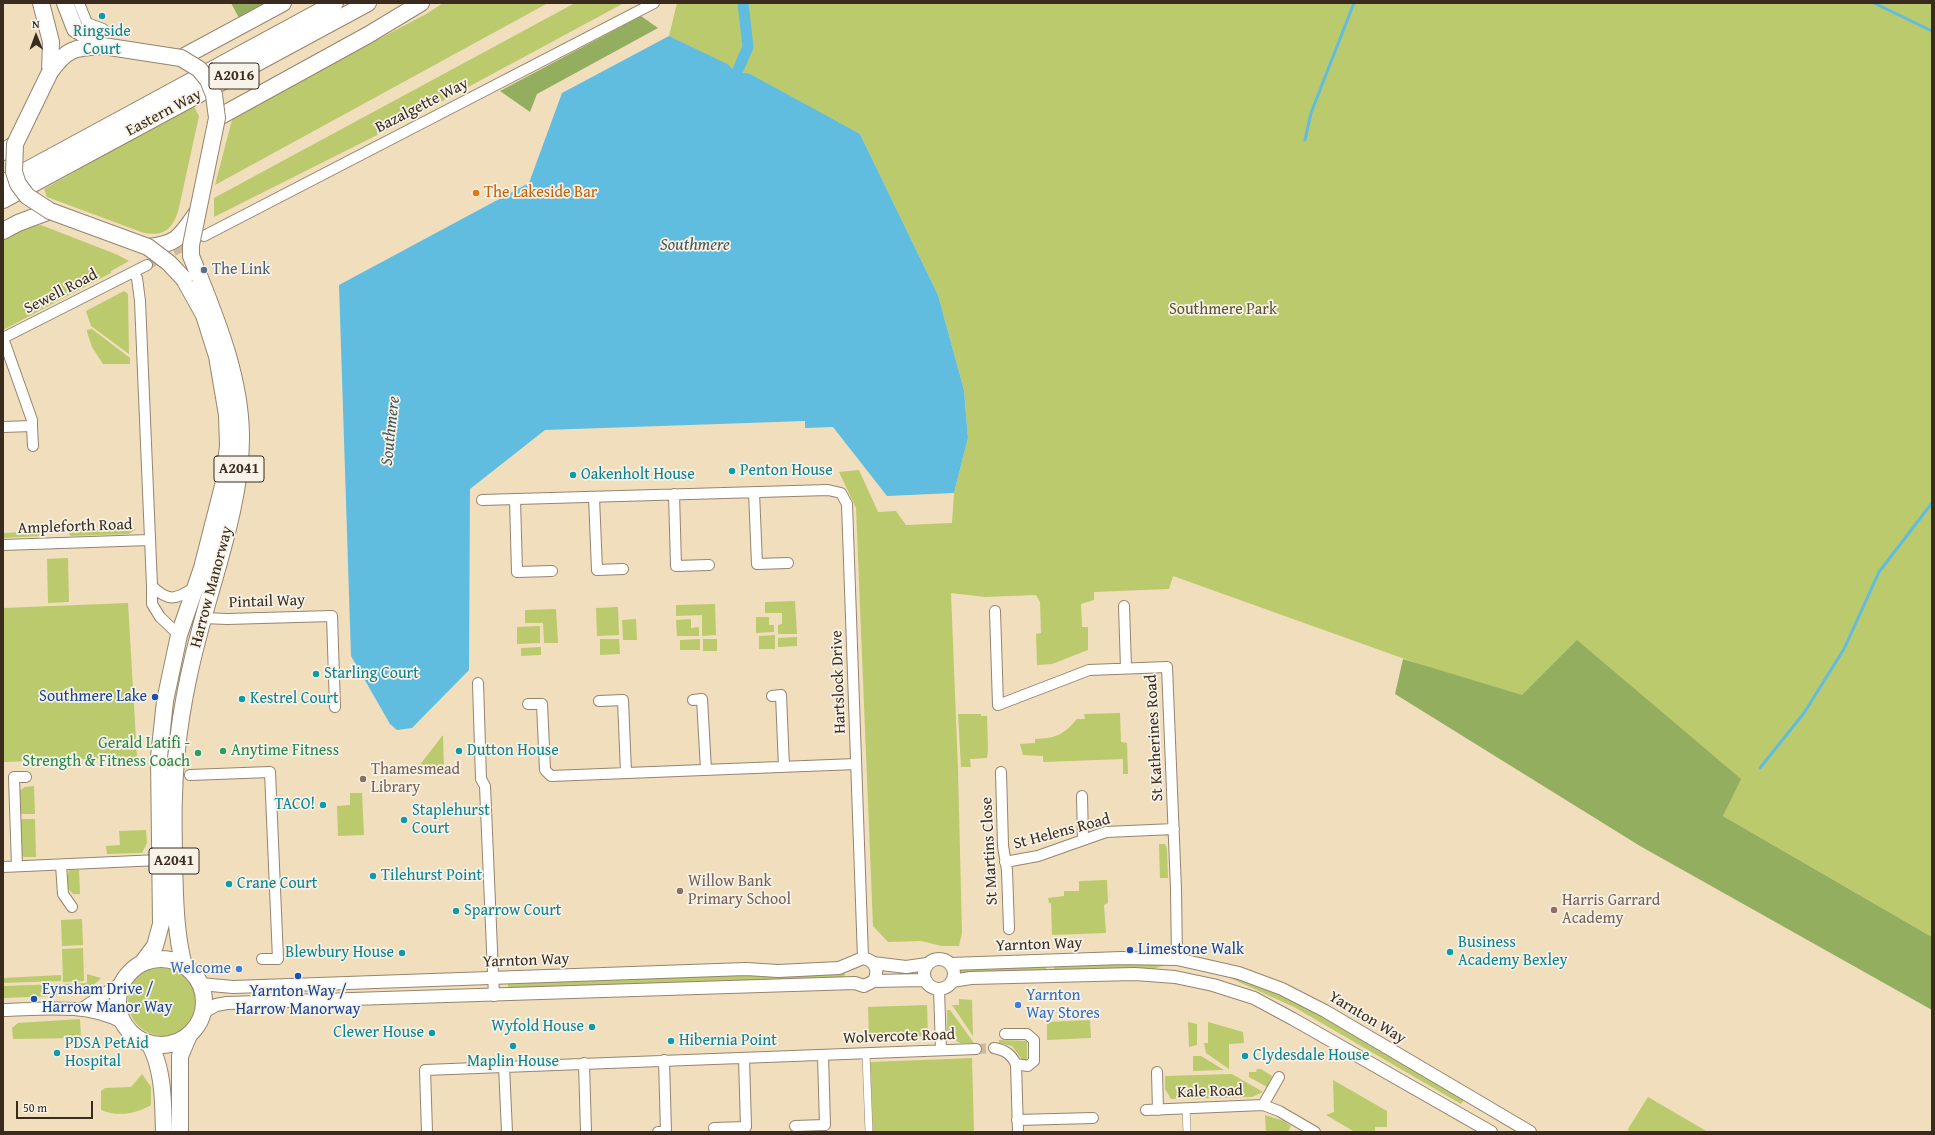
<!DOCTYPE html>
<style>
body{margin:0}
#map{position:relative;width:1935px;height:1135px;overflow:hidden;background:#f0debd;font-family:"Gentium Book Plus",serif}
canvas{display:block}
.frame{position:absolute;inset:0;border:4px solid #3b2a1e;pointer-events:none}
.north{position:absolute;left:16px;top:16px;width:40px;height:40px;-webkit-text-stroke:3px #f7f3e8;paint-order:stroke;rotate:359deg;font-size:11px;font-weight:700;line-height:16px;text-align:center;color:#3b2a1e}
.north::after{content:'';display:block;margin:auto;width:14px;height:18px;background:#3b2a1e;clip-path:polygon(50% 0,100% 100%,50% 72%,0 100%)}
.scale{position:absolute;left:16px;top:1101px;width:77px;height:18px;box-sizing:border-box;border:2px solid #3b2a1e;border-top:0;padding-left:5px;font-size:12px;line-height:14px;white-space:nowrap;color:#3b2a1e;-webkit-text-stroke:3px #f7f3e8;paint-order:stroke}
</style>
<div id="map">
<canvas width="1935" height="1135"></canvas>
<div class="frame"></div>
<div class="north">N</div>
<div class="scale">50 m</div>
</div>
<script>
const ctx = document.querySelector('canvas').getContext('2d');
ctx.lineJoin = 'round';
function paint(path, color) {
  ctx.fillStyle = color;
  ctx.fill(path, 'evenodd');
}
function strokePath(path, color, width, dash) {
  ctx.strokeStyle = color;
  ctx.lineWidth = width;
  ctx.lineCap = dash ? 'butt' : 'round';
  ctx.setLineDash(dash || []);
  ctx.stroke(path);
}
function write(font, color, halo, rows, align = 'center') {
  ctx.font = font + ' "Gentium Book Plus",serif';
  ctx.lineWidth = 3.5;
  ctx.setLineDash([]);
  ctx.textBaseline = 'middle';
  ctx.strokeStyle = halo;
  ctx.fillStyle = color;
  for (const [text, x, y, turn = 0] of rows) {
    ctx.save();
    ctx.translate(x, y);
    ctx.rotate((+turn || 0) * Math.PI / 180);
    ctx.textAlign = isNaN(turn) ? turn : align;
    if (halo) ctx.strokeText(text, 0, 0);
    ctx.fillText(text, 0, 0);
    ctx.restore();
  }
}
paint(new Path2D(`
 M 443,3 L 548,3 L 215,185 L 233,116 L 428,13 Z
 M 575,3 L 624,3 L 407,120 L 214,217 L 214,198 Z
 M 677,3 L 1932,3 L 1932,937 L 1723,816 L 1740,779 L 1173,576 L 1169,589 L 1094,592 L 1094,600 L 1081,604 L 1082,627 L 1088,627 L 1088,650 L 1052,664 L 1037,665 L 1036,634 L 1041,633 L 1040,602 L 1036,595 L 985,597 L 951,593 L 958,770 L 962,933 L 959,946 L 942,946 L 921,941 L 888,942 L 873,926 L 856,508 L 839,472 L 859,470 L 878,512 L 896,511 L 906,525 L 952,523 L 954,493 L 968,438 L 964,390 L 938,295 L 860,134 L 669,36 Z
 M 193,105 L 199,116 L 178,212 C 171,231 163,236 144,233 L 47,197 L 44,189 Z
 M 41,225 L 118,255 L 129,261 L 111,271 L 111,273 L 3,330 L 3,238 L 22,227 Z
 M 124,291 L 128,294 L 129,354 L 91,326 L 86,311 Z
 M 92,329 L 130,358 L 130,364 L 103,364 L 92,347 L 87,332 L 87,330 Z
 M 136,529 L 129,534 L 71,536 L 69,534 L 69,531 Z
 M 43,531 L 43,536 L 3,538 L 3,533 Z
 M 68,558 L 69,602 L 48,603 L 47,559 Z
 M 795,601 L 797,634 L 778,634 L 778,625 L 782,624 L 782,613 L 765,613 L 765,602 Z
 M 128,603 L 137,757 L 3,762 L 3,608 Z
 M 715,604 L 716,635 L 702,636 L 702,615 L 676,616 L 676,605 Z
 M 618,607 L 619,635 L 597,636 L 596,608 Z
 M 556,609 L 558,643 L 544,643 L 543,623 L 525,623 L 525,610 Z
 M 756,617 L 769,617 L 769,625 L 774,625 L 774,632 L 756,633 Z
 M 636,619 L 637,640 L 623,640 L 622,620 Z
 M 691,619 L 691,628 L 699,627 L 699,636 L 677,636 L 676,620 Z
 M 540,626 L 540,643 L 517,644 L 517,627 Z
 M 775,635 L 775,649 L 759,649 L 759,636 Z
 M 797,637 L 797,646 L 778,647 L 778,638 Z
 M 600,639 L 619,639 L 620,654 L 600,655 Z
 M 700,639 L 700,650 L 680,650 L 680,640 Z
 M 703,639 L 717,639 L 717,651 L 703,651 Z
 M 541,647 L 541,655 L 521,656 L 521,648 Z
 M 1120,713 L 1121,742 L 1127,743 L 1128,774 L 1123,774 L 1123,759 L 1043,762 L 1043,756 L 1023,755 L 1020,744 L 1035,743 L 1035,739 C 1057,738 1063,735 1077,719 L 1085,719 L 1084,714 Z
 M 958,714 L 981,714 L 981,716 L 987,716 L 988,750 L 987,758 L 970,759 L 971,767 L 961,767 Z
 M 443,735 L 444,770 L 415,771 Z
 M 34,786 L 35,814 L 21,814 L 20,813 L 19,791 L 25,787 Z
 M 350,793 L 362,793 L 364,835 L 338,836 L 337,806 L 350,805 Z
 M 22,819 L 35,819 L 36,857 L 24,857 L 21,855 L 19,822 Z
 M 146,830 L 147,843 L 142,853 L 107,854 L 106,846 L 120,845 L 119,831 Z
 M 1159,844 L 1165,844 L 1167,849 L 1168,878 L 1160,878 Z
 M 69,870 L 79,870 L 80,894 L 73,894 L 67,887 L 67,878 Z
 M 1107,880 L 1108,903 L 1104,905 L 1106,933 L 1052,935 L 1051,903 L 1049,903 L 1048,898 L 1064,896 L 1064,891 L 1079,891 L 1079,881 Z
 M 82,919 L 83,945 L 62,946 L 61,920 Z
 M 83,948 L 84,981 L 63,982 L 62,949 Z
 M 1166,963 L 1166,965 L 1153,969 L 1054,971 L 1054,964 Z
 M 1046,964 L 1046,972 L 960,976 L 959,967 Z
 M128 1001a35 35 0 1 1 70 0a35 35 0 1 1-70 0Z
 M 844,970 L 845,977 L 508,988 L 508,984 Z
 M 1219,972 L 1293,999 L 1465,1098 L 1461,1104 L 1294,1007 L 1219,973 Z
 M 87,974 L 101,978 C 90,990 80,993 64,994 L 63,984 L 87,983 Z
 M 61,975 L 61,981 L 3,983 L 3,978 Z
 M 61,984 L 61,994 L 54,996 L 3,998 L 3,986 Z
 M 959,999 L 972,1000 L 973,1036 L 952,1005 L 959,1005 Z
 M 927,1005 L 928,1036 L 869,1038 L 868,1007 Z
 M 947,1010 L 950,1010 L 974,1043 L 960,1043 L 950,1037 L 947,1030 Z
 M 80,1019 L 81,1038 L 13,1039 L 12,1028 L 18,1023 Z
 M 1090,1020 L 1091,1038 L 1047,1040 L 1047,1022 Z
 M 1188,1022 L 1197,1024 L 1197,1045 L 1189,1047 Z
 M 1208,1022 L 1243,1032 L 1244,1043 L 1229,1044 L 1229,1069 L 1206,1053 L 1204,1043 L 1208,1043 Z
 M 999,1040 L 1026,1041 L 1027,1042 L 1027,1060 L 1023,1061 L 1012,1046 L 999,1043 Z
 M 1193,1056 L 1201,1056 L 1224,1070 L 1193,1071 Z
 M 972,1058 L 974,1132 L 873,1132 L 870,1062 Z
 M 1257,1069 L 1261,1069 L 1272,1076 L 1267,1087 L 1249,1077 L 1249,1072 L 1256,1072 Z
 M 142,1074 L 151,1087 L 151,1105 C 136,1114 118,1117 101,1110 L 101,1091 L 105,1088 L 131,1087 Z
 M 1232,1074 L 1263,1092 L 1252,1097 L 1171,1099 L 1165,1089 L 1165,1076 Z
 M 1333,1080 L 1387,1111 L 1387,1127 L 1375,1127 L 1375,1132 L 1355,1132 L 1326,1115 L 1334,1112 Z
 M 1648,1097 L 1708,1132 L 1629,1132 L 1628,1129 Z
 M 1265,1115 L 1284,1121 L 1291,1126 L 1288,1132 L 1266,1132 Z`), '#bbca6d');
paint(new Path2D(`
 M 231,3 L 266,3 L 239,18 Z
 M 641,16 L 658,28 L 537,94 L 530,112 L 500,91 Z
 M 1577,640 L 1741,779 L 1723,816 L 1932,937 L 1932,1010 L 1640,846 L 1395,694 L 1403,659 L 1522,695 Z`), '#94ae60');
paint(new Path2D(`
 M 669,36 L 727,64 L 737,72 L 750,74 L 860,134 L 938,295 L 964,390 L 968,438 L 954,493 L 887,496 L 833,427 L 805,428 L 805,421 L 545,430 L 470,489 L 469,670 L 412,728 L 397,730 L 390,724 L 351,656 L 339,285 L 529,183 L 562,93 Z`), '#61bddf');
strokePath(new Path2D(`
 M 1874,3 L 1932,31
 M 1305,140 L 1311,113 L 1354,3
 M 1760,768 L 1804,713 L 1844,649 L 1879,572 L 1932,503`), '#61bddf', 3);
strokePath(new Path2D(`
 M 737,72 L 748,47 L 743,3`), '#61bddf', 11);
strokePath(new Path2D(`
 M 147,265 L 195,240
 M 976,1049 L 994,1048`), '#ccba9d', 10, [10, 5]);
const pedestrian = new Path2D(`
 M 866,1054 L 869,1132
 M 1186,1108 L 1187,1132`);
const minor = new Path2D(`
 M 79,3 L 87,23 L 103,29
 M 204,236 L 654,3
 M 133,273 L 137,278 L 140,301 L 152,586 L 152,604 L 160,617 L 179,635
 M 32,426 L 33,446
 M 3,427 L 32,426 L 32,420 L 3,338 L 147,265
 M 754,492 L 757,564 L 788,563
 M 674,494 L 676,566 L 709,565
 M 594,497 L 597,570 L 623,569
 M 515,499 L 517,572 L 552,571
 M 482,500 L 828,490 L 841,493 L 847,504 L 863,958
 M 3,545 L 149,540
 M 152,586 C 168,602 176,600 195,587
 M 1124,606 L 1126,668
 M 995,611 L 998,705 L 1089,670 L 1167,667 L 1176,889 L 1177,959
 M 203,618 L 227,619 L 332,616 L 335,707
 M 478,683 L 481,779 L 485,786 L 494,996
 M 772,696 L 781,695 L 784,767
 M 693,700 L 702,699 L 706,770
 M 599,701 L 623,700 L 626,773
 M 528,704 L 542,704 L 545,770 L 551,776 L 856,764
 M 1001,772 L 1003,846 L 1007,870 L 1009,929
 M 190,775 L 270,772 L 278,959 L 262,959
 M 1082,796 L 1083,840
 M 1005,862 L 1038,856 L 1106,832 L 1174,829
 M 61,865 L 63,894 L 72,907
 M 17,866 L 14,777 L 26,777
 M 3,867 L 159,860
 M 939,989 L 941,1050
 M 1005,1034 L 1027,1034 L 1034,1040 L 1034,1061 L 1028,1066 L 1016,1064
 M 994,1048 C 1005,1050 1011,1054 1016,1064 L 1018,1132
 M 584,1063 L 586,1132
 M 504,1066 L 507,1132
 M 1157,1072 L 1158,1110
 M 1263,1105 L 1279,1077
 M 1146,1110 L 1263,1105 L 1279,1111 L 1315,1132
 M 1017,1120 L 1093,1118
 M 795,1126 L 825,1125 L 823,1056
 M 714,1128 L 746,1127 L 744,1058
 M 427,1132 L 425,1070 L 976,1049
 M 658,1132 L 666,1132 L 664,1060`);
const tertiary = new Path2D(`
 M924 974a15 15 0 1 1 30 0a15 15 0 1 1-30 0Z
 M 873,963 L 906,967 L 927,964
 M 950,964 L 1122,958 L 1177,959 L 1239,973 L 1282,989 L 1325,1011 L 1530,1132
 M 952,981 L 971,978 L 1135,974 L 1175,977 L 1213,985 L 1254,998 L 1293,1019 L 1491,1132
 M 200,984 L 233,987 L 746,969 L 778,971 L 839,968 L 863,958 C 876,961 879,970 874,981
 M 82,1009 L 123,982
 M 3,1010 C 43,1009 86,1003 122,1022
 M 204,1012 L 216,1005 L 227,1003 L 855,983 L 864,986 L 874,981 L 925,980`);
const primary = new Path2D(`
 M 41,3 L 51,42 L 50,72
 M 65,3 L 75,29 L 103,46
 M 181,58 L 283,3
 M 50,72 C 67,48 74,48 103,46
 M 217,118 L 368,35 L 421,3
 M 3,152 L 15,144
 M 3,183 L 335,3
 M 3,200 L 368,3
 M 3,231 L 18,223 L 50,211
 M 148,247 C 177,244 180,237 196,214
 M118 1002a43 43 0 1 1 86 0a43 43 0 1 1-86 0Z
 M 143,962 L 155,946 L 161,924 L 159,757 L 165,701 L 179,635 L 202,568 L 224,482 L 228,446 L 227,415 L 217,356 L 204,315 L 184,279
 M 184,966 C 175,932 175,895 174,861 C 174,840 173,818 174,797 C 175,741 185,685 200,630 C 216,569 242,498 241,434 C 240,380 220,328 200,278
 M 149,1043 C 164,1070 163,1102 164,1132
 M 180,1132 L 180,1056 L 189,1035`);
strokePath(pedestrian, '#96846e', 8);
strokePath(minor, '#96846e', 12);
strokePath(tertiary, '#96846e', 14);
strokePath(primary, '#96846e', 18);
strokePath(pedestrian, '#fff', 7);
strokePath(minor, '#fff', 10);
strokePath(tertiary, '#fff', 12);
strokePath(primary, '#fff', 16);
const primaryBridge = new Path2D(`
 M 103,46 L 181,58 L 199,69 L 208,80 L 214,95 L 217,118 L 191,245 L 191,256 L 200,278
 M 50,72 L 15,144 L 14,172 L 18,184 L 27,196 L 50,211 L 148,247 L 169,263 L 184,279`);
strokePath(primaryBridge, '#96846e', 18, []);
strokePath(primaryBridge, '#fff', 16);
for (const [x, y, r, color] of [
 [102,16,4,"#0f9aa8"],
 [476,193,4,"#e8710a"],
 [204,270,4,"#5c6f8a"],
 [732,471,4,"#0f9aa8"],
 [573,475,4,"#0f9aa8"],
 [316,674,4,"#0f9aa8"],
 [155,697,4,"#1a4fb4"],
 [242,699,4,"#0f9aa8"],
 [223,751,4,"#2e9e5b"],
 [459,751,4,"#0f9aa8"],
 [198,753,4,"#2e9e5b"],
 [363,779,4,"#8d6e63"],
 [323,805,4,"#0f9aa8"],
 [404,820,4,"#0f9aa8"],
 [373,876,4,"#0f9aa8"],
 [229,884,4,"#0f9aa8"],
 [680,891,4,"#8d6e63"],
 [1554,910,4,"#8d6e63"],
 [456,911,4,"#0f9aa8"],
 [1130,950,4,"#1a4fb4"],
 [1450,952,4,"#0f9aa8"],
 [402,953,4,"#0f9aa8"],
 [239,969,4,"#3f7fe0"],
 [298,976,4,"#1a4fb4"],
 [34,999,4,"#1a4fb4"],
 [1018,1005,4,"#3f7fe0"],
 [592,1027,4,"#0f9aa8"],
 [432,1033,4,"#0f9aa8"],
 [671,1041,4,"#0f9aa8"],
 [513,1046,4,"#0f9aa8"],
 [57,1053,4,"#0f9aa8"],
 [1245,1056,4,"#0f9aa8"]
]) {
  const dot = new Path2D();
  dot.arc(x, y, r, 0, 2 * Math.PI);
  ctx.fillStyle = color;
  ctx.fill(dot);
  strokePath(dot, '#f7f3e8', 1.5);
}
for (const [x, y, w] of [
 [234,76,50],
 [239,469,50],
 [174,861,50]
]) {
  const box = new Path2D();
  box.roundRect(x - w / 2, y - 13, w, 26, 3);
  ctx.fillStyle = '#f7f3e8';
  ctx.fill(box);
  strokePath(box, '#3b2a1e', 1);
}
write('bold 15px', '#3b2a1e', null, [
 ["A2016",234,76],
 ["A2041",239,469],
 ["A2041",174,861]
]);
write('16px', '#0d838f', '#f7f3e8', [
 ["Ringside",102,32,"center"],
 ["Court",102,50,"center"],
 ["Penton House",740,471],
 ["Oakenholt House",581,475],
 ["Starling Court",324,674],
 ["Kestrel Court",250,699],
 ["Dutton House",467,751],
 ["TACO!",315,805,"right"],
 ["Staplehurst",412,811],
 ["Court",412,829],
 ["Tilehurst Point",381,876],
 ["Crane Court",237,884],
 ["Sparrow Court",464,911],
 ["Business",1458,943],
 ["Academy Bexley",1458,961],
 ["Blewbury House",394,953,"right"],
 ["Wyfold House",584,1027,"right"],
 ["Clewer House",424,1033,"right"],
 ["Hibernia Point",679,1041],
 ["PDSA PetAid",65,1044],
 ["Hospital",65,1062],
 ["Clydesdale House",1253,1056],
 ["Maplin House",513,1062,"center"]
], 'left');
write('16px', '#3b2a1e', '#f7f3e8', [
 ["Bazalgette Way",422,106,-27],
 ["Eastern Way",164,113,-28],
 ["Sewell Road",61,292,-27],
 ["Ampleforth Road",75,527,-2],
 ["Harrow Manorway",212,587,-75],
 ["Pintail Way",267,602,-2],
 ["Hartslock Drive",839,682,-92],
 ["St Katherines Road",1155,738,-93],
 ["St Helens Road",1062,832,-15],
 ["St Martins Close",990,851,-93],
 ["Yarnton Way",1039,945,-2],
 ["Yarnton Way",526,961,-2],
 ["Yarnton Way",1367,1018,31],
 ["Wolvercote Road",899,1037,-2],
 ["Kale Road",1210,1092,-2]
]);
write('16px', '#c56008', '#f7f3e8', [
 ["The Lakeside Bar",484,193]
], 'left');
write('16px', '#4e5e75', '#f7f3e8', [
 ["The Link",212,270]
], 'left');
write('16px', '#5b5232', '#f7f3e8', [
 ["Southmere Park",1223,310]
]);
write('16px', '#164399', '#f7f3e8', [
 ["Southmere Lake",147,697,"right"],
 ["Limestone Walk",1138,950],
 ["Eynsham Drive /",42,990],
 ["Harrow Manor Way",42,1008],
 ["Yarnton Way /",298,992,"center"],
 ["Harrow Manorway",298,1010,"center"]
], 'left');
write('16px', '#27864d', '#f7f3e8', [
 ["Gerald Latifi -",190,744],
 ["Strength & Fitness Coach",190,762],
 ["Anytime Fitness",231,751,"left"]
], 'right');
write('16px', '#785e54', '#f7f3e8', [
 ["Thamesmead",371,770],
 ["Library",371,788],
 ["Willow Bank",688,882],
 ["Primary School",688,900],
 ["Harris Garrard",1562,901],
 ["Academy",1562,919]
], 'left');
write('16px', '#366cbe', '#f7f3e8', [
 ["Welcome",231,969],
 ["Yarnton",1026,996,"left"],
 ["Way Stores",1026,1014,"left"]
], 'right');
write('italic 17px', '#465658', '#f7f3e8', [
 ["Southmere",695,246],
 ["Southmere",391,431,-84]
]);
</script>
